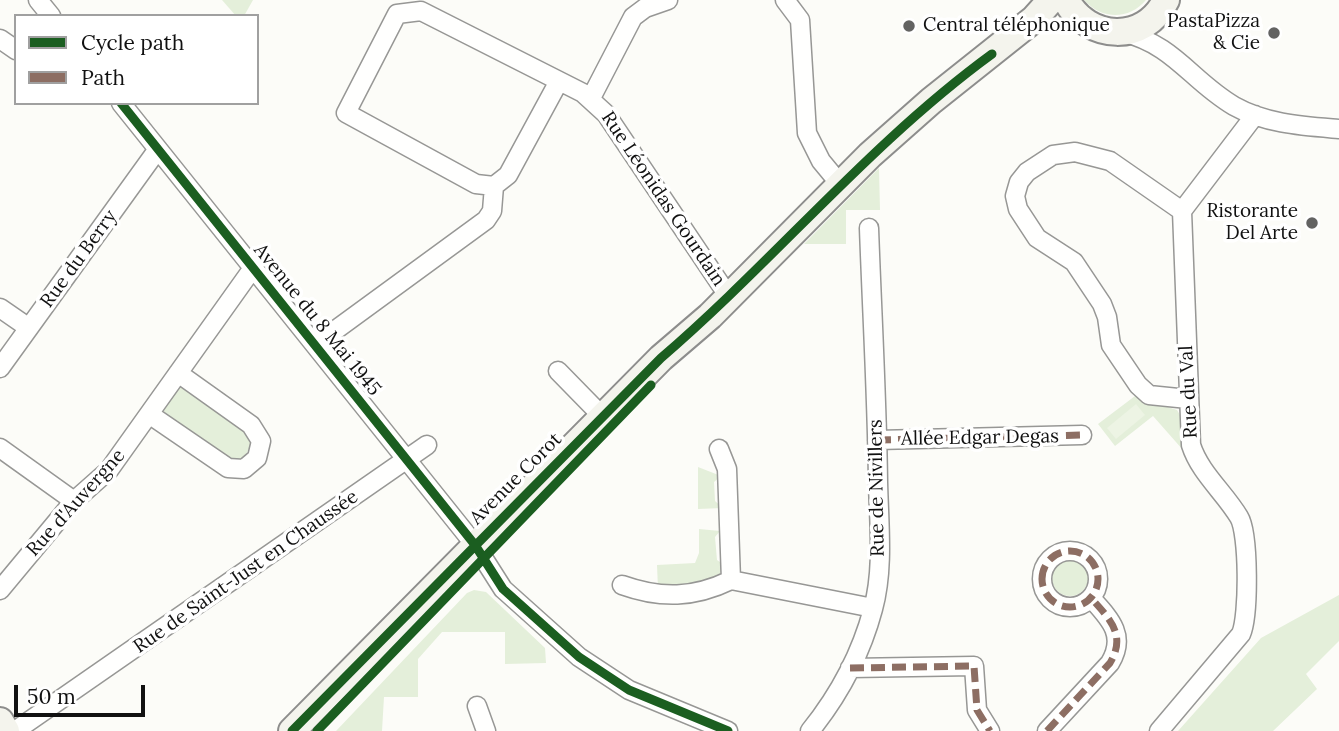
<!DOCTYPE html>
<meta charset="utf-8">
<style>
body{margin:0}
#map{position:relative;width:1339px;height:731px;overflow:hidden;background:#fcfcf8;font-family:Lora,serif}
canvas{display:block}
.legend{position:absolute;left:14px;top:14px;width:245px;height:91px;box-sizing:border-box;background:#fff;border:2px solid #a0a0a0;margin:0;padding:9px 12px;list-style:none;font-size:21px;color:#111}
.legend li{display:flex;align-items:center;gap:14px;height:35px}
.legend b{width:35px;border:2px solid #a0a0a0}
.scale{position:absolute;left:14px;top:685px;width:131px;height:32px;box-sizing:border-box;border:4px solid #111;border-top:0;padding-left:9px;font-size:21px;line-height:24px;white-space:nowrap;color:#111;-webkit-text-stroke:5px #fff;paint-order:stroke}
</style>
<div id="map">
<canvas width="1339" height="731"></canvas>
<ul class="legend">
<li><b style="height:9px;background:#1b5e20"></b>Cycle path</li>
<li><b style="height:9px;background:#8d6e63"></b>Path</li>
</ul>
<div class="scale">50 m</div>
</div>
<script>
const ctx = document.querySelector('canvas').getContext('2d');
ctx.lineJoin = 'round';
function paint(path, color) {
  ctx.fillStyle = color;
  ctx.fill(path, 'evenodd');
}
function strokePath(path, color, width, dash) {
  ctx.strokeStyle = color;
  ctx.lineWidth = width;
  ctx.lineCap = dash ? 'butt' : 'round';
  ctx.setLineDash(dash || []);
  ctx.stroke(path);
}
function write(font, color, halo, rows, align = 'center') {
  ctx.font = font + ' Lora,serif';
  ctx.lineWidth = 7;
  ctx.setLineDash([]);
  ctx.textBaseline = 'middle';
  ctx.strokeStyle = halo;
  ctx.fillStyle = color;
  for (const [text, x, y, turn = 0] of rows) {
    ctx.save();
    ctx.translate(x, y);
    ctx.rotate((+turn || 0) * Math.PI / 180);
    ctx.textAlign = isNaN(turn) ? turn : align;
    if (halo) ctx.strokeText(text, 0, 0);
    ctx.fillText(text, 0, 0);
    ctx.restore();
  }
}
paint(new Path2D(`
 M 222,0 L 253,0 L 244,16 L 236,16 Z
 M 1084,0 L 1146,0 C 1129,20 1102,20 1084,0 Z
 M 879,168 L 880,210 L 846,210 L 846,244 L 804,244 Z
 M 181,386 L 248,434 L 252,443 L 243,460 L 232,462 L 162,411 Z
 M 1135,396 L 1177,410 L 1183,420 L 1183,450 L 1153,416 L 1115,446 L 1098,424 Z
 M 698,467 L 721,476 L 714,482 L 715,501 L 723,508 L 698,509 Z
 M 699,529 L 720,531 L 715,537 L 717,560 L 723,564 L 720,574 L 694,586 L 658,589 L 657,565 L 695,563 L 699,553 Z
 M1052 578a18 18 0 1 1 36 0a18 18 0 1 1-36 0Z
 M 474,590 L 486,592 L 545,648 L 546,663 L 505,664 L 505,632 L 442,632 L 418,659 L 418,697 L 384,697 L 382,731 L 336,731 L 467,593 Z
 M 1339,595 L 1339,641 L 1306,674 L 1317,689 L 1273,731 L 1178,731 L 1261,638 Z`), '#e4efda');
paint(new Path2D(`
 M 1136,404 L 1145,415 L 1116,439 L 1107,428 Z`), '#edf4e4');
const street = new Path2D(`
 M 38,0 L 51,16
 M 785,0 L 800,20 L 807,133 L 821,161 L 840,184
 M 1122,32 C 1175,45 1190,80 1234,106 C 1266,124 1303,126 1339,129
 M 0,39 L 16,50
 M 559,81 L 508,175 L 494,186 L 476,184 L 346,113 L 397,14 L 421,11 L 583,93 L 606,114 L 729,297
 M 591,98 L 633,17 L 645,8 L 668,0
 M 121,103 L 475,545 L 503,589 L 579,657 L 629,690 L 728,731
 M 1182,211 L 1110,161 L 1075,152 L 1053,155 L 1027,172 L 1019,182 L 1015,196 L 1018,209 L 1037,238 L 1074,262 L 1102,304 L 1107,317 L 1111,345 L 1138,385 L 1149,395 L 1188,399
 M 0,308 L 29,328
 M 315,345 L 486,220 L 492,211 L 494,186
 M 0,368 L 158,149
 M 558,371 L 603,417
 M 149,414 L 228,468 L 244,469 L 257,458 L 261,441 L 251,425 L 178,373
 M 877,440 L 1082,435
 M 0,448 L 74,501
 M 719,449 L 727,469 L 731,580 L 873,608
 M1042 579a28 28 0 1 1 56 0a28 28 0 1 1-56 0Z
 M 622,585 C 661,599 694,598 731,580
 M 0,590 L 74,501 L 109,470 L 253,268
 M 850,668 L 974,666 L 977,710 L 990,731
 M 477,706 L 486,731
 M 15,731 L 427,445
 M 810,731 C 839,695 861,654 873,609 C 884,569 879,524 878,482 C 877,397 872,313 869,228
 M 1047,731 L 1110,663 C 1127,635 1109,618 1091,598
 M 1159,731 L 1241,634 C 1249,616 1249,533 1239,517 C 1224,492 1200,473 1191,445 L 1182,211 L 1255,115`);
const secondary = new Path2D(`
 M 1066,0 C 1088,41 1145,44 1166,0
 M 0,721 L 6,731
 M 292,731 L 661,358 L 710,316 L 870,155 L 931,101 L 1034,19 L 1051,0`);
strokePath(street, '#979795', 21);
strokePath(secondary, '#8d8d8c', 30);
strokePath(street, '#fffffe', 18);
strokePath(secondary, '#f4f4ed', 26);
strokePath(new Path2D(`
 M 877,440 L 1082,435
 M1042 579a28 28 0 1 1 56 0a28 28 0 1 1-56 0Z
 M 850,668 L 974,666 L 977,710 L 990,731
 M 1047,731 L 1110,663 C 1127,635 1109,618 1091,598`), '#8d6e63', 7, [14, 7]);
strokePath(new Path2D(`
 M 121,103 L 475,545 L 503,589 L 579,657 L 629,690 L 728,731
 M 292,731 L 661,358 C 775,260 870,143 992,54
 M 317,731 L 651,385`), '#1b5e20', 9);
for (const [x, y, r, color] of [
 [909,26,7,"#636362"],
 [1274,33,7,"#636362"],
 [1312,223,7,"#636362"]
]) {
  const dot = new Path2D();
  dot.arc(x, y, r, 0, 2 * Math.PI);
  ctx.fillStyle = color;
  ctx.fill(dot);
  strokePath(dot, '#fff', 2.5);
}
write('19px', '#111', '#fff', [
 ["PastaPizza",1260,22],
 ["& Cie",1260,44],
 ["Central téléphonique",923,26,"left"],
 ["Ristorante",1298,212],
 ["Del Arte",1298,234]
], 'right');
write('19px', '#111', '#fff', [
 ["Rue Léonidas Gourdain",663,199,56],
 ["Rue du Berry",79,259,-54],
 ["Avenue du 8 Mai 1945",317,320,51],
 ["Rue du Val",1189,392,-93],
 ["Allée Edgar Degas",980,438,-1],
 ["Avenue Corot",516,479,-45],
 ["Rue de Nivillers",877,488,-91],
 ["Rue d'Auvergne",76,503,-48],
 ["Rue de Saint-Just en Chaussée",246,572,-35]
]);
</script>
